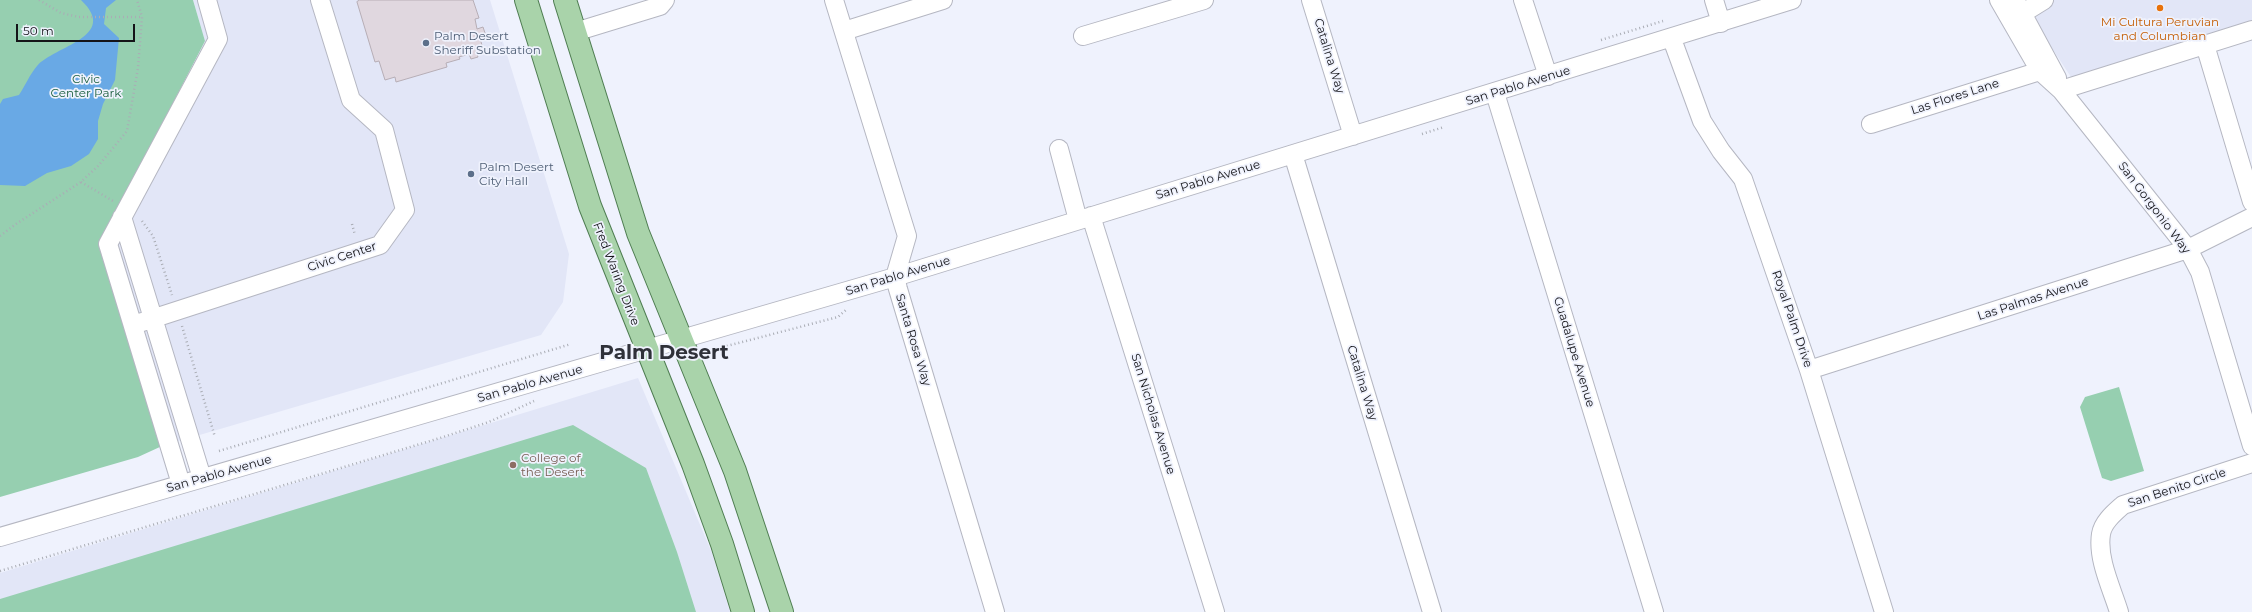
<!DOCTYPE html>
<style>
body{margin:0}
#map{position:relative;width:2252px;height:612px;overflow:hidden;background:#eff2fd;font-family:Montserrat,sans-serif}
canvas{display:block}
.scale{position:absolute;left:16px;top:24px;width:119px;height:18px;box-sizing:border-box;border:2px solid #141418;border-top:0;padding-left:5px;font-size:12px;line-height:14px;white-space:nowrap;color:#141418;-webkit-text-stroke:3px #eff2fd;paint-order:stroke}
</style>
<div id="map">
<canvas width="2252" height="612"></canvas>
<div class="scale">50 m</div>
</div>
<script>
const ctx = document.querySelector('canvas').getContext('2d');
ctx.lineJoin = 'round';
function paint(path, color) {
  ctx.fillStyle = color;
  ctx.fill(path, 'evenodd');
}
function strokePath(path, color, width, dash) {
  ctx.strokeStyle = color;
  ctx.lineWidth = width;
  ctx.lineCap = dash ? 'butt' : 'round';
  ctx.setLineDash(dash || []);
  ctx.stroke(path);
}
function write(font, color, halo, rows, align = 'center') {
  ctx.font = font + ' Montserrat,sans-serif';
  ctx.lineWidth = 3.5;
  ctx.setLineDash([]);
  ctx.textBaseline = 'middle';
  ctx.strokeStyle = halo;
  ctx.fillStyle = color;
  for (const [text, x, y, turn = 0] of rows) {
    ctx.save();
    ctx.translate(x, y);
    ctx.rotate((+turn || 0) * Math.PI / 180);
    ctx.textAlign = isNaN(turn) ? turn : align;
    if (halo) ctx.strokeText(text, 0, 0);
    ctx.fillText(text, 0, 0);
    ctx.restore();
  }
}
paint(new Path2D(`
 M 193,0 L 490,0 L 569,254 L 563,302 L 541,335 L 162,446 L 100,245 L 205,41 Z
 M 2020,0 L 2252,0 L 2252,25 L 2073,80 Z
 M 638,378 L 712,553 L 730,612 L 0,612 L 0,573 Z`), '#e2e6f7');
paint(new Path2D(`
 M 0,0 L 193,0 L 205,41 L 100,245 L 162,446 L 138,457 L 0,497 Z
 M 2119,387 L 2144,471 L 2111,481 L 2102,478 L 2080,407 L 2085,397 Z
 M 573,425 L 646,468 L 677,552 L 696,612 L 0,612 L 0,599 Z`), '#96cfb0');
paint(new Path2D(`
 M 81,0 L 116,0 L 106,8 L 104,24 L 119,38 L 115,80 L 103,104 L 98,121 L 98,139 L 89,154 L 71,166 L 47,173 L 25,186 L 0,185 L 0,104 L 3,99 L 19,95 C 25,86 30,74 37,66 C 54,46 120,37 81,0 Z`), '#69a9e5');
const building = new Path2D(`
 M 360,0 L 473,0 L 479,18 L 475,19 L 477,29 L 483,27 L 486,36 L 480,38 L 483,49 L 476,51 L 478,57 L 471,59 L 469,54 L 459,57 L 460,59 L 446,63 L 447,67 L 396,82 L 395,77 L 385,80 L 379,61 L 375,62 L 357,2 Z`);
paint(building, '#e0d7df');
strokePath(building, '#b7aeb6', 1);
const minor = new Path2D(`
 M 834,0 L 907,236 L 895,277 L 898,289 L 995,612
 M 1311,0 L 1353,136
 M 1523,0 L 1548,76
 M 1714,0 L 1721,23
 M 1999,0 L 2040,71 L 2061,90 L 2188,249 L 2200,272 L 2252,446
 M 2015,0 L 2057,78
 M 2023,13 L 2044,0
 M 844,31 L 943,0
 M 575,32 L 660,6 L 665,0
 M 1083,36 L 1204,0
 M 1672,39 L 1702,121 L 1721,151 L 1743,179 L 1809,370 L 1884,612
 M 2205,45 L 2252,202
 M 2061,90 L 2252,30
 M 1495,93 L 1654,612
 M 1871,124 L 2040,71
 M 1059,149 L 1078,220
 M 1293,154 L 1432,612
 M 1091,216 L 1215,612
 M 122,217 L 202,478
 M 133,325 L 380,245 L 405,210 L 384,130 L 351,100 L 320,0
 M 1809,370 L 2188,249 L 2252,217
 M 181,484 L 108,244 L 218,39 L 207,0
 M 0,537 L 895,277 L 1792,0
 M 2119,612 C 2112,589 2097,559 2101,534 C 2103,522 2114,513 2123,505 L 2252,463`);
const major = new Path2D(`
 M 526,0 L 590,206 L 693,464 L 722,544 L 743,612
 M 565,0 L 638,233 L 735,471 L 782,612`);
strokePath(minor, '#b5b7c2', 20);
strokePath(major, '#4f7d52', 24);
strokePath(new Path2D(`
 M 39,0 L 61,13 L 79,17 L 142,17
 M 1601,40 L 1663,21
 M 1422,134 L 1444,127
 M 81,182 L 113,201
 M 142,221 L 153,236 L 172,295
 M 352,224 L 355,235
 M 0,236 L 16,224 L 81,182 L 99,165 L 127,131 L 138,68 L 142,17 L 137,0
 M 182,326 L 215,437
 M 708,353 L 723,347 L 838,317 L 847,309
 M 219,451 L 571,344
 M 0,571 L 440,438 L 489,422 L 534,401`), '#aaadb5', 2.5, [1, 3]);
strokePath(minor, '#fff', 18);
strokePath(major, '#a9d3aa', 22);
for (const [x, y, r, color] of [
 [2160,8,4,"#e8710a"],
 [426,43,4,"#5c6f8a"],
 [471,174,4,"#5c6f8a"],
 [513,465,4,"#8d6e63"]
]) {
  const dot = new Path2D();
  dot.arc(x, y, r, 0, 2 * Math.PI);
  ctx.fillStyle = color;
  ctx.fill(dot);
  strokePath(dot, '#eff2fd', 1.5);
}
write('12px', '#c56008', '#eff2fd', [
 ["Mi Cultura Peruvian",2160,22],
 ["and Columbian",2160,36]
]);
write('12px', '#4e5e75', '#eff2fd', [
 ["Palm Desert",434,36],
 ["Sheriff Substation",434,50],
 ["Palm Desert",479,167],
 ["City Hall",479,181]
], 'left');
write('12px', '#141418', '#eff2fd', [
 ["Catalina Way",1329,56,73],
 ["San Pablo Avenue",1518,86,-17],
 ["Las Flores Lane",1955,97,-18],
 ["San Pablo Avenue",1208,180,-17],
 ["San Gorgonio Way",2154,208,53],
 ["Civic Center",342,257,-18],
 ["Fred Waring Drive",616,274,69],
 ["San Pablo Avenue",898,276,-17],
 ["Las Palmas Avenue",2033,299,-18],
 ["Royal Palm Drive",1792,319,71],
 ["Santa Rosa Way",913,340,73],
 ["Guadalupe Avenue",1574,352,73],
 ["Catalina Way",1362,383,73],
 ["San Pablo Avenue",530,384,-16],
 ["San Nicholas Avenue",1153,414,73],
 ["San Pablo Avenue",219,474,-16],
 ["San Benito Circle",2177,488,-18]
]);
write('12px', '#1d6041', '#eff2fd', [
 ["Civic",86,79],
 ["Center Park",86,93]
]);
write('12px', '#785e54', '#eff2fd', [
 ["College of",521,458],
 ["the Desert",521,472]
], 'left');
write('bold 20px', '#2f3139', '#eff2fd', [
 ["Palm Desert",664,353]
]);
</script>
